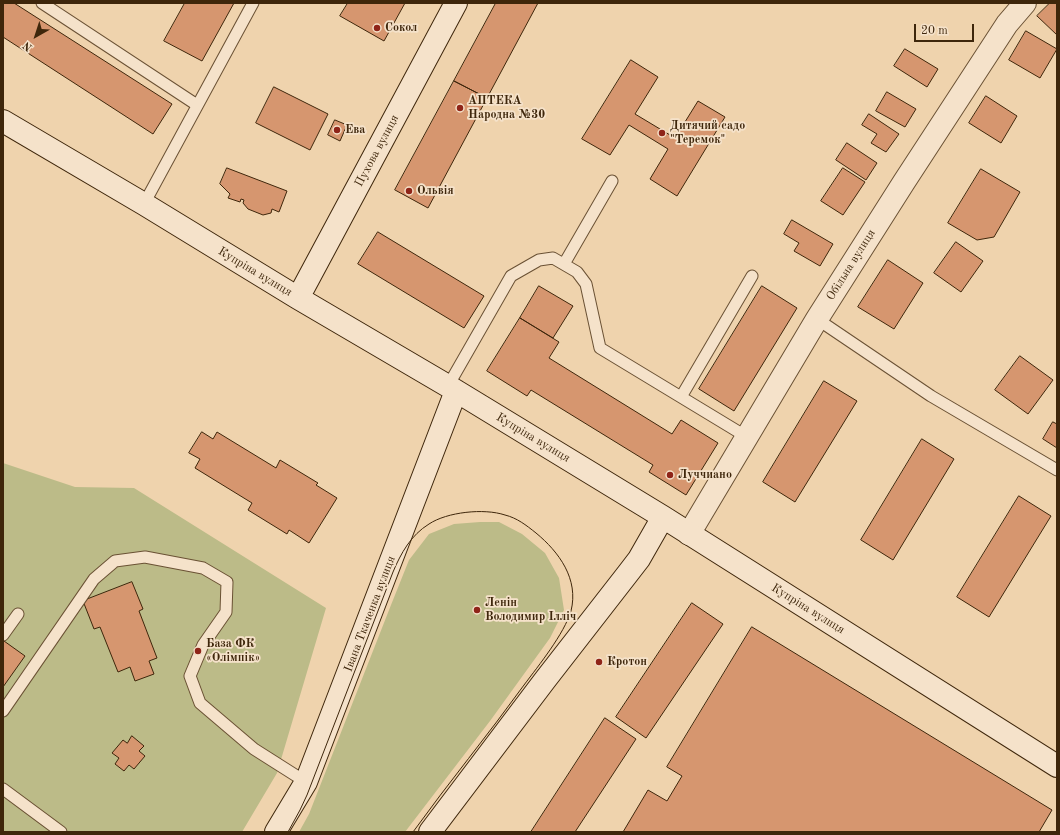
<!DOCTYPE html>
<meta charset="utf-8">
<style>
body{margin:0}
#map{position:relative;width:1060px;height:835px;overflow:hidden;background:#efd3ad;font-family:"Old Standard TT",serif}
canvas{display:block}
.frame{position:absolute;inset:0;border:4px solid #3e260b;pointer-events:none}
.north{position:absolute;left:16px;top:16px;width:40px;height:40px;-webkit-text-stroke:3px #f5e2ca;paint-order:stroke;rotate:219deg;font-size:11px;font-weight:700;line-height:16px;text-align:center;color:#3e260b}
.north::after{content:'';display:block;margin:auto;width:14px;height:18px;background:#3e260b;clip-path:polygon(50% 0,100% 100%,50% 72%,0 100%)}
.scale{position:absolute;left:914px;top:24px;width:60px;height:18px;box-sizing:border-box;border:2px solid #3e260b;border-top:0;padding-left:5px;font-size:12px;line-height:14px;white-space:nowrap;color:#3e260b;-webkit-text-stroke:3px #f5e2ca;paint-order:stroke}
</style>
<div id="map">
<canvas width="1060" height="835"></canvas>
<div class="frame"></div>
<div class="north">N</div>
<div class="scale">20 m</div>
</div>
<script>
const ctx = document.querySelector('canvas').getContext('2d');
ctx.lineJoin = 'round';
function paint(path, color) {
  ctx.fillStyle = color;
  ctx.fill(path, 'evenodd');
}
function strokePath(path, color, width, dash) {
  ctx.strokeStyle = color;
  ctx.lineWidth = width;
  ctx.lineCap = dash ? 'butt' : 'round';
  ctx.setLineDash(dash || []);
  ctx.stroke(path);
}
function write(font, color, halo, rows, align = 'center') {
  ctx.font = font + ' "Old Standard TT",serif';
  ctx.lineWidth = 3.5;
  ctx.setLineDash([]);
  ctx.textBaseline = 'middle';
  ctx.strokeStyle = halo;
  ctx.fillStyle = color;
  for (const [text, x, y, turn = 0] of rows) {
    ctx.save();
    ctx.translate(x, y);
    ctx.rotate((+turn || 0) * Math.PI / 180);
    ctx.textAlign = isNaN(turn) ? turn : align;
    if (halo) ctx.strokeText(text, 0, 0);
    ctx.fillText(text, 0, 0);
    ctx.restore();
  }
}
paint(new Path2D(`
 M 3,463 L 75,487 L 134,488 L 326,608 L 277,773 L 242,832 L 3,832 Z
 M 480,522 L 499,522 L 522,534 L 545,553 L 559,578 L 564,610 L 550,638 L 490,721 L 405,832 L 299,832 L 309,814 L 391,605 L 409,560 L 429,534 L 454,524 Z`), '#bcbb88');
const building = new Path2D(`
 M 3,3 L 14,3 L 172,104 L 153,134 L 3,37 Z
 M 185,3 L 234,3 L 202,61 L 164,41 Z
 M 348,3 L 405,3 L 384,41 L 340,16 Z
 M 496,3 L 538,3 L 487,98 L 454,81 Z
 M 1050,3 L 1057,3 L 1057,35 L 1037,16 Z
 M 1026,31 L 1057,49 L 1040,78 L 1009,60 Z
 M 905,49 L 938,69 L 927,87 L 894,66 Z
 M 631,60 L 658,77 L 635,114 L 675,138 L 698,101 L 725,117 L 677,196 L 650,179 L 668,149 L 629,125 L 610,155 L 582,139 Z
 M 454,81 L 487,98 L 428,208 L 395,190 Z
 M 274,87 L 328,114 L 310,150 L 256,123 Z
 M 887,92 L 916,109 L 905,127 L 876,111 Z
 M 986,96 L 1017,116 L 1001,143 L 969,123 Z
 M 869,114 L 899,134 L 886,152 L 871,143 L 877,134 L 862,125 Z
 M 335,120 L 347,125 L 340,141 L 328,135 Z
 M 847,143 L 877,163 L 866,180 L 836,160 Z
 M 227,168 L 287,191 L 279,212 L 272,209 L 271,213 L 263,215 L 248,209 L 243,203 L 244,200 L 241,199 L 240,202 L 228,198 L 230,194 L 220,184 Z
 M 843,168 L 865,182 L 843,215 L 821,201 Z
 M 981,169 L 1020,192 L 994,237 L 977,240 L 948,223 Z
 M 792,220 L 833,244 L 820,266 L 794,251 L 799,243 L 784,234 Z
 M 378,232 L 484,296 L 464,328 L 358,264 Z
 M 956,242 L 983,261 L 961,292 L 934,273 Z
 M 888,260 L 923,283 L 894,329 L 858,307 Z
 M 539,286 L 573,306 L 553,338 L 520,318 Z
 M 762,286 L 797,308 L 734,411 L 699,389 Z
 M 520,318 L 559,342 L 549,358 L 672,434 L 681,420 L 718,443 L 686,495 L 649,472 L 653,465 L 531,390 L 527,396 L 487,371 Z
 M 1020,356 L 1053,380 L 1028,414 L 995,390 Z
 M 824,381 L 857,401 L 795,502 L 763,482 Z
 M 1053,422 L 1057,424 L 1057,448 L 1043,439 Z
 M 202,432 L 213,439 L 217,432 L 276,468 L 280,460 L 318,483 L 316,485 L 337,498 L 309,543 L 289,530 L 287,534 L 248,510 L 252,503 L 195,468 L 200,459 L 189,453 Z
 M 922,439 L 954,459 L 893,560 L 861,540 Z
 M 1019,496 L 1051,516 L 989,617 L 957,597 Z
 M 132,582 L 143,609 L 139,611 L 157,658 L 149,661 L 154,674 L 135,681 L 130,667 L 118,672 L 100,627 L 94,629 L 83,601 Z
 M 692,603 L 723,624 L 646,738 L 616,717 Z
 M 752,627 L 1052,810 L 1039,832 L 623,832 L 648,790 L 667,801 L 682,776 L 667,767 Z
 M 4,641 L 25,656 L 3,687 L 3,642 Z
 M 605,718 L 636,739 L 575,832 L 531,832 Z
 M 132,736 L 144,746 L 139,751 L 145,756 L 134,769 L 129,765 L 124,771 L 115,764 L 119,758 L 112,753 L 123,740 L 127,743 Z`);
paint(building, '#d6966f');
strokePath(building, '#3e260b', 1);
const service = new Path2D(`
 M 42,3 L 197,105
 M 144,204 L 253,3
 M 564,264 L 612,181
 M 817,319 L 931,396 L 1057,470
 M 448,386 L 511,276 L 539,260 L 553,258 L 577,272 L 586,284 L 600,348 L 747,437
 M 681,397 L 752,276
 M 3,635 L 18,614
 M 3,711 L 94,579 L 115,561 L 145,557 L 203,568 L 227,582 L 226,612 L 203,645 L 190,676 L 200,703 L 254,749 L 306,782
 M 3,789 L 61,832`);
const minor = new Path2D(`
 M 689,534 L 817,319 L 904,182 L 1007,24 L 1025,3`);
const secondary = new Path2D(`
 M 3,121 L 144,204 L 298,298 L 448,386 L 663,517 L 1057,766
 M 298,298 L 456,3
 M 276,832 L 306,782 L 456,391
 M 430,832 L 545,680 L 629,572 L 639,559 L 663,517`);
strokePath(service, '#6a5134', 13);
strokePath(minor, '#6a5134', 24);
strokePath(secondary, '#3e260b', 24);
strokePath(service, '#f5e2ca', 11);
strokePath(minor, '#f5e2ca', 22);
strokePath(secondary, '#f5e2ca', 22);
strokePath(new Path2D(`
 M 288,832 L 300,810 L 307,795 L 393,572 C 401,553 411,535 429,524 C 447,512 484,508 505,515 C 517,518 526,525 536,533 C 559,552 579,579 571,611 C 564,634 539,665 524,685 C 488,735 449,782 413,832`), '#3e260b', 1);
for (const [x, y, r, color] of [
 [377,28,4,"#8f2418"],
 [460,108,4,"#8f2418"],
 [337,130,4,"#8f2418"],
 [662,133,4,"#8f2418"],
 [409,191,4,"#8f2418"],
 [670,475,4,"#8f2418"],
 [477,610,4,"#8f2418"],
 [198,651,4,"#8f2418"],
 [599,662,4,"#8f2418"]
]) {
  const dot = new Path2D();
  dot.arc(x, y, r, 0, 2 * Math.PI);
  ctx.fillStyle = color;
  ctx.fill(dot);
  strokePath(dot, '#f5e2ca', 1.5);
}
write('bold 12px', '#3e260b', '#f5e2ca', [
 ["Сокол",385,28],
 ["АПТЕКА",468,101],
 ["Народна №30",468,115],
 ["Дитячий садо",670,126],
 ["\"Теремок\"",670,140],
 ["Ева",345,130],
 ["Ольвія",417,191],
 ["Луччиано",678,475],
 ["Ленін",485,603],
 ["Володимир Ілліч",485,617],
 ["База ФК",206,644],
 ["«Олімпік»",206,658],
 ["Кротон",607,662]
], 'left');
write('12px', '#3e260b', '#f5e2ca', [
 ["Пухова вулиця",377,151,-62],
 ["Обільна вулиця",851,265,-58],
 ["Купріна вулиця",255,272,31],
 ["Купріна вулиця",533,438,31],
 ["Купріна вулиця",808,609,32],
 ["Івана Ткаченка вулиця",370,614,-69]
]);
</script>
